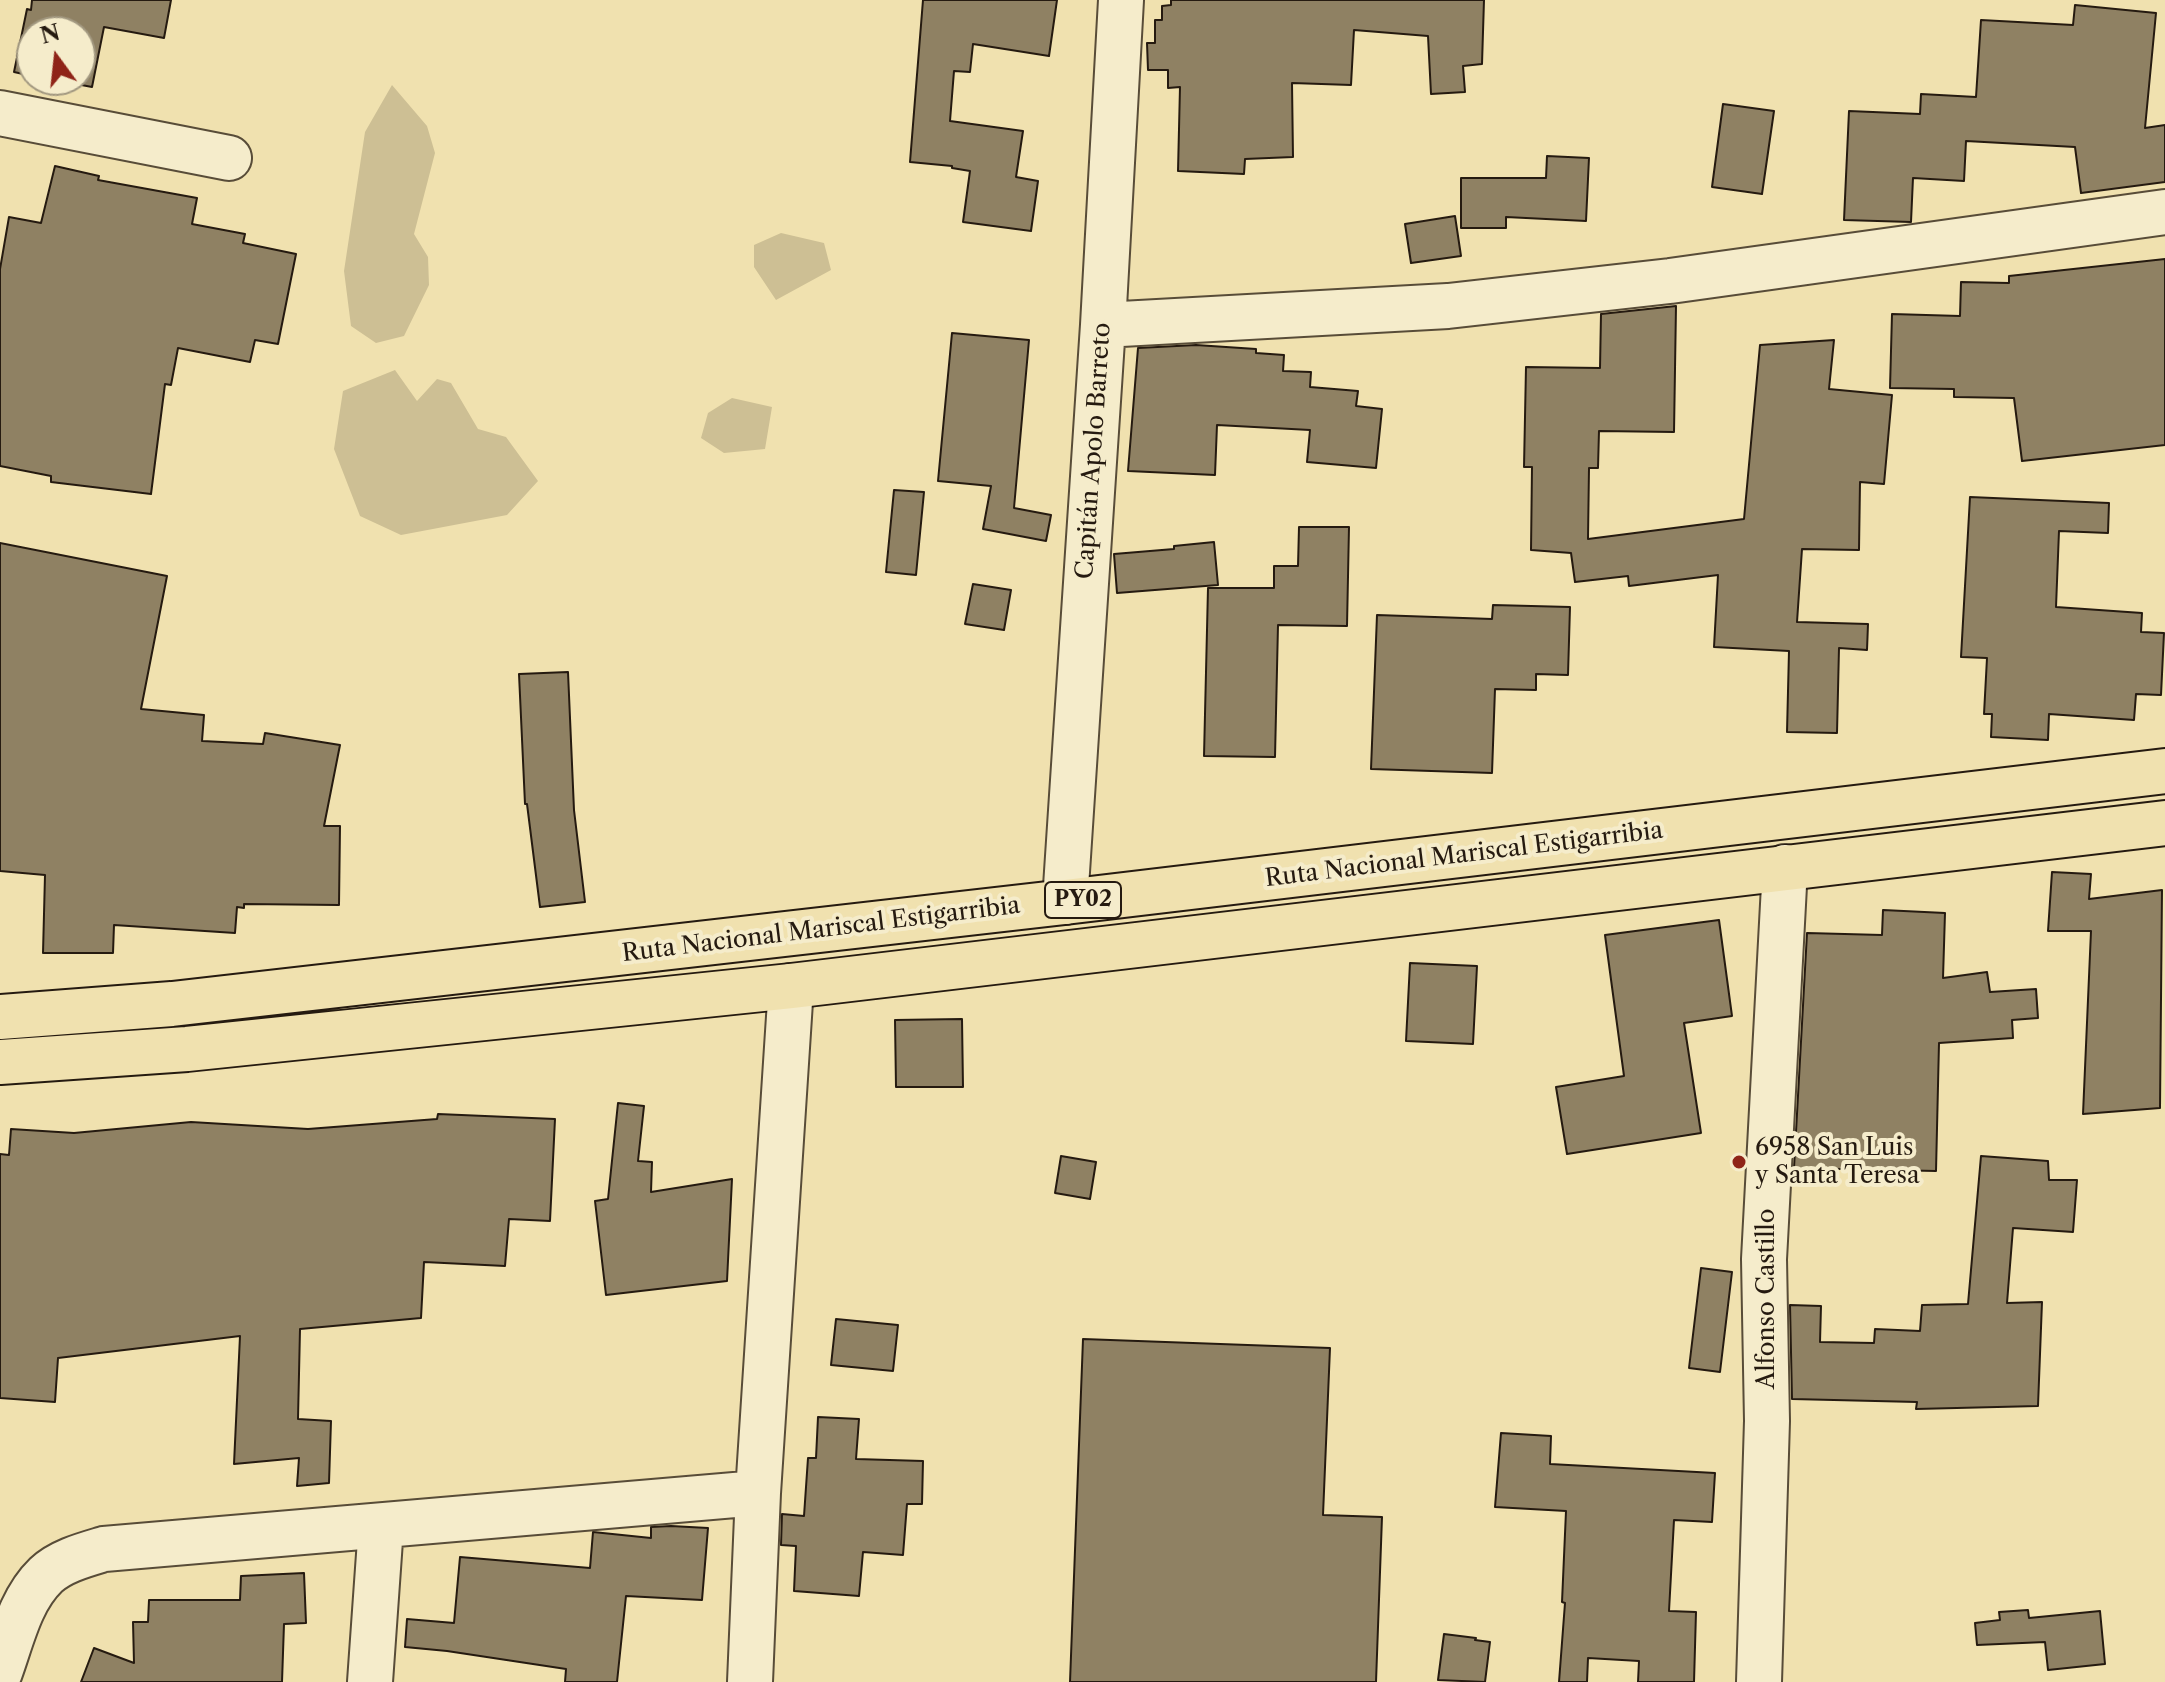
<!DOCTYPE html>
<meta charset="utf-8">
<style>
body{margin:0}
#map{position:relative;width:2165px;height:1682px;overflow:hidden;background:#f0e1af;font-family:"Libre Caslon Text",serif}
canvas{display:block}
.north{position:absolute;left:16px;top:16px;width:80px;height:80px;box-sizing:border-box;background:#f5eccb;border:2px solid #a29880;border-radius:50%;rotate:345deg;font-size:22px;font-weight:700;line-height:32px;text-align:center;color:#251a10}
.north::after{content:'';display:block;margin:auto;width:28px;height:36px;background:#8f2418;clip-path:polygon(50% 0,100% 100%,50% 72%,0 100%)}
</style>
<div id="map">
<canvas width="2165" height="1682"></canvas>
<div class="north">N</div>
</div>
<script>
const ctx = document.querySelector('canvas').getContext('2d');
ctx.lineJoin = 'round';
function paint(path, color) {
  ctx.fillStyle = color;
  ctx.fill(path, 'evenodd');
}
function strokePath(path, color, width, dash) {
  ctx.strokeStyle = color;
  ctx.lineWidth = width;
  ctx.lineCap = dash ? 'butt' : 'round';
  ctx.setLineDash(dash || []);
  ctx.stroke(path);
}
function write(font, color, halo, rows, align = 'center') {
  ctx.font = font + ' "Libre Caslon Text",serif';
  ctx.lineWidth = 8;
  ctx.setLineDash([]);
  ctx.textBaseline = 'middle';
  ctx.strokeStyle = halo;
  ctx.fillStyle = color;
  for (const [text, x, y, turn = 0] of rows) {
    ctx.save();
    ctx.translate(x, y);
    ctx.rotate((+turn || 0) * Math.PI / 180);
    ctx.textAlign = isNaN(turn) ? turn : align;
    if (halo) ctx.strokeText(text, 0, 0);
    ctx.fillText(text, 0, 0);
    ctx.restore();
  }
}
paint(new Path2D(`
 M 392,85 L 427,126 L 435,153 L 414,234 L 428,257 L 429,285 L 404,336 L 376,343 L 351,326 L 344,271 L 365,132 Z
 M 781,233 L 824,243 L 831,270 L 776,300 L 754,267 L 754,245 Z
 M 395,370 L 417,401 L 437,379 L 451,383 L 478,429 L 506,437 L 538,481 L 507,515 L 401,535 L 360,516 L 334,449 L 343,391 Z
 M 732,398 L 772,407 L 765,449 L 724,453 L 701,438 L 708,413 Z`), '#cdbf94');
const building = new Path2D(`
 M 32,0 L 171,0 L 164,38 L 104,27 L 92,87 L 55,80 L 80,80 L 80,32 L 32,32 L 32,76 L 14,72 L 27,9 L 31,10 Z
 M 923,0 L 1057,0 L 1049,56 L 973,44 L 970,72 L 954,71 L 950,121 L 1023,131 L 1016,177 L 1038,181 L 1031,231 L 963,222 L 970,171 L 952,168 L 952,166 L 910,162 Z
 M 1171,0 L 1484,0 L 1482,64 L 1463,66 L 1465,92 L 1431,94 L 1428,36 L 1354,30 L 1351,85 L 1292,83 L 1293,157 L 1245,159 L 1244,174 L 1178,171 L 1180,87 L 1168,88 L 1168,70 L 1148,70 L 1147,43 L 1155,43 L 1155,20 L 1162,20 L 1162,6 L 1171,5 Z
 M 2075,5 L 2156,13 L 2145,128 L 2165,125 L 2165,182 L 2081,193 L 2075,147 L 1966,141 L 1964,181 L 1913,178 L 1911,222 L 1844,220 L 1849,111 L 1920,114 L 1921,94 L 1976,97 L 1981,20 L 2073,25 Z
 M 1723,104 L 1774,111 L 1762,194 L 1712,187 Z
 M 1547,156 L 1589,158 L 1586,221 L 1506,217 L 1506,228 L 1461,228 L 1461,178 L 1546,178 Z
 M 55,166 L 99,176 L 98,180 L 197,198 L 192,224 L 245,234 L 243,243 L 296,254 L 278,344 L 255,340 L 250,362 L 178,348 L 171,385 L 165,384 L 151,494 L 51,482 L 51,476 L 0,466 L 0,269 L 9,217 L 41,223 Z
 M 1455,216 L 1461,256 L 1411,263 L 1405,224 Z
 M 2165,259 L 2165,445 L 2022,461 L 2014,398 L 1954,397 L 1954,389 L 1890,388 L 1892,314 L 1960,316 L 1961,282 L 2009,283 L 2009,276 Z
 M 1676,306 L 1674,432 L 1599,431 L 1598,468 L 1589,468 L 1588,539 L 1744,519 L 1760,345 L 1834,340 L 1829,389 L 1892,395 L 1884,484 L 1860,482 L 1859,550 L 1802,549 L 1797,622 L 1868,624 L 1867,650 L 1839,648 L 1837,733 L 1787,732 L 1789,651 L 1714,647 L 1718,575 L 1629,586 L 1628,576 L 1575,582 L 1571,553 L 1531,550 L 1532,467 L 1524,467 L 1526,367 L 1600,368 L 1601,314 Z
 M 952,333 L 1029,340 L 1014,508 L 1051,515 L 1046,541 L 983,529 L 991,486 L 938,481 Z
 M 1196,345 L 1256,349 L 1256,353 L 1284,355 L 1283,371 L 1311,372 L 1310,387 L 1358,391 L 1356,406 L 1382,409 L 1376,468 L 1307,462 L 1310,430 L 1217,425 L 1215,475 L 1128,471 L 1138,348 Z
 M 894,490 L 924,492 L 916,575 L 886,572 Z
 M 1970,497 L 2109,503 L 2108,533 L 2059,531 L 2056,607 L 2142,613 L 2141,632 L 2164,633 L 2161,695 L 2136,694 L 2134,720 L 2049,714 L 2048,740 L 1991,737 L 1992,714 L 1984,714 L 1987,658 L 1961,657 Z
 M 1299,527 L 1349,527 L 1347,626 L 1278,625 L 1275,757 L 1204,756 L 1208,588 L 1274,588 L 1274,566 L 1298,566 Z
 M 1214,542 L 1218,585 L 1117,593 L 1114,554 L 1174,549 L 1174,546 Z
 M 0,543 L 167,576 L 141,709 L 204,715 L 202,741 L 263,744 L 265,733 L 340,745 L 324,826 L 340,826 L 339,905 L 244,904 L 244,908 L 237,907 L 235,933 L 114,925 L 113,953 L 43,953 L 45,875 L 0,871 Z
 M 973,584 L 1011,590 L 1004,630 L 965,624 Z
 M 1493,605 L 1570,607 L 1568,675 L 1536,674 L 1536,690 L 1495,689 L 1492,773 L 1371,769 L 1377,615 L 1492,619 Z
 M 568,672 L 574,810 L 585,902 L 540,907 L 527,804 L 525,804 L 519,674 Z
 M 2052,872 L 2091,874 L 2089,899 L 2162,890 L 2160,1108 L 2083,1114 L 2091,931 L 2048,931 Z
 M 1883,910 L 1945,913 L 1943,978 L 1987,972 L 1990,992 L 2036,989 L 2038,1018 L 2012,1020 L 2013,1038 L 1939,1043 L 1936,1171 L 1794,1168 L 1807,933 L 1882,935 Z
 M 1719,920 L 1732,1016 L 1684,1023 L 1701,1133 L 1567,1154 L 1556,1087 L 1624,1076 L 1605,935 Z
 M 1410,963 L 1477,966 L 1473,1044 L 1406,1041 Z
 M 962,1019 L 963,1087 L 896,1087 L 895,1020 Z
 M 618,1103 L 644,1106 L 638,1161 L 652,1162 L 651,1192 L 732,1179 L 727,1281 L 606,1295 L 595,1201 L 608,1199 Z
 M 438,1114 L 555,1119 L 550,1221 L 509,1219 L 505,1266 L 424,1262 L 421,1318 L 300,1329 L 298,1419 L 331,1421 L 329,1483 L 297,1486 L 299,1458 L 234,1464 L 240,1336 L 58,1358 L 55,1402 L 0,1398 L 0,1154 L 9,1155 L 11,1129 L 74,1133 L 191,1122 L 308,1129 L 437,1119 Z
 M 1061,1156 L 1096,1162 L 1090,1199 L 1055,1193 Z
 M 1981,1156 L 2048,1161 L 2049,1180 L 2077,1180 L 2073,1232 L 2013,1228 L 2007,1303 L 2042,1302 L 2038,1406 L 1916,1409 L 1917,1402 L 1792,1399 L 1790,1305 L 1821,1306 L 1820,1342 L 1874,1343 L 1875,1329 L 1920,1331 L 1922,1305 L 1968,1304 Z
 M 1701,1268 L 1732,1272 L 1720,1372 L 1689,1368 Z
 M 836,1319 L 898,1325 L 893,1371 L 831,1365 Z
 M 1083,1339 L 1330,1348 L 1323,1515 L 1382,1517 L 1376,1682 L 1070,1682 Z
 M 818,1417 L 859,1419 L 856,1459 L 923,1461 L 922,1504 L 907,1504 L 903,1555 L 863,1552 L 859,1596 L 794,1591 L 796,1546 L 781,1545 L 782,1514 L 804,1516 L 808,1458 L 816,1458 Z
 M 1501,1433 L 1551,1436 L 1550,1464 L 1715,1473 L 1712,1522 L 1674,1520 L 1669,1611 L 1696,1612 L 1694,1682 L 1638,1682 L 1639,1661 L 1588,1658 L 1587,1682 L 1559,1682 L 1565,1603 L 1562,1602 L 1566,1511 L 1495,1507 Z
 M 671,1526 L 708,1528 L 702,1600 L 626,1596 L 617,1682 L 565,1682 L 566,1669 L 447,1651 L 405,1647 L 407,1619 L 454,1623 L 460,1557 L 590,1568 L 593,1532 L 651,1538 L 651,1527 Z
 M 304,1573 L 306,1623 L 284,1624 L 282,1682 L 81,1682 L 94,1648 L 134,1663 L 133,1622 L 148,1622 L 149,1600 L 240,1600 L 241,1576 Z
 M 2028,1610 L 2029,1618 L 2100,1611 L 2105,1664 L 2048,1670 L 2045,1642 L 1977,1645 L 1975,1623 L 2000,1620 L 1999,1612 Z
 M 1444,1634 L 1476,1638 L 1475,1640 L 1490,1642 L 1485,1682 L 1438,1680 Z`);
paint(building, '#8f8163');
strokePath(building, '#251a10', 2);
const minor = new Path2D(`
 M 0,113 L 229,158
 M 1103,325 L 1448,306 L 1670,281 L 2165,212
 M 1065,902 L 1103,325 L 1121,0
 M 0,1672 C 12,1639 20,1600 46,1575 C 61,1561 84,1555 104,1549 L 758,1493
 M 370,1682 L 381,1526
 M 750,1682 L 758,1493 L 791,986
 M 1759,1682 L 1767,1421 L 1764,1259 L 1785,867`);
const highway = new Path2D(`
 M 0,1017 L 172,1004 L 1065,902 L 2165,771
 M 0,1062 L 187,1049 L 791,986 L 2165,823`);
strokePath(minor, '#584c38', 48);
strokePath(highway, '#251a10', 48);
strokePath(minor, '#f5eccb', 44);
strokePath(highway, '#f0e1af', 44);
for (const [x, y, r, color] of [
 [1739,1162,8,"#8f2418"]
]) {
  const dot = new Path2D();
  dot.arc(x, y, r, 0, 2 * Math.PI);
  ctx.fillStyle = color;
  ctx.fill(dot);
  strokePath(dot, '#f5eccb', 3);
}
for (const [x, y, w] of [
 [1083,900,76]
]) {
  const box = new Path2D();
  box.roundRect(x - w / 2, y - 18, w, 36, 6);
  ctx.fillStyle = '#f5eccb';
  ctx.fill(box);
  strokePath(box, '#251a10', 2);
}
write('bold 22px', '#251a10', null, [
 ["PY02",1083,900]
]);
write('24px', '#251a10', '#f5eccb', [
 ["Capitán Apolo Barreto",1094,451,-86],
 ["Ruta Nacional Mariscal Estigarribia",1464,855,-7],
 ["Ruta Nacional Mariscal Estigarribia",821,930,-7],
 ["Alfonso Castillo",1767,1299,-90]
]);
write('24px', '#251a10', '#f5eccb', [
 ["6958 San Luis",1755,1148],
 ["y Santa Teresa",1755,1176]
], 'left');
</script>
